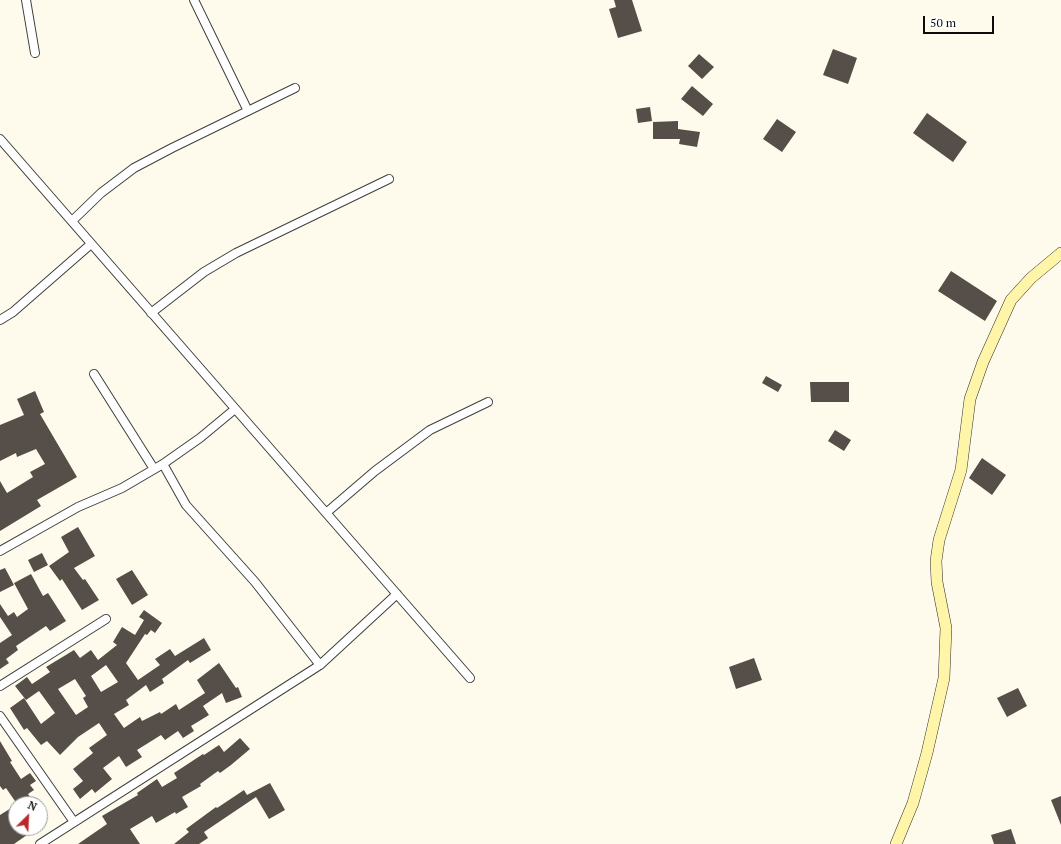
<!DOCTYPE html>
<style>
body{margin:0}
#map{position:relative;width:1061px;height:844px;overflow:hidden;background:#fffbec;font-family:"PT Serif",serif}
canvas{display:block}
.north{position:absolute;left:8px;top:796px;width:40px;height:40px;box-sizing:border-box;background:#fff;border:1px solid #9e9e9e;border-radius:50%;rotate:24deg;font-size:11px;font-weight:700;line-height:16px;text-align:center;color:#0c0c0c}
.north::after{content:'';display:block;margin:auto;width:14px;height:18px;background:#ba272c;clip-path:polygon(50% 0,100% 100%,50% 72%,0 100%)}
.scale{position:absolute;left:923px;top:16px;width:71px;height:18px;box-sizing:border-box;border:2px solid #0c0c0c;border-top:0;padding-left:5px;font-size:12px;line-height:14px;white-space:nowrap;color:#0c0c0c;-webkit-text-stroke:3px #fff;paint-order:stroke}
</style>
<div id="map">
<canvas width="1061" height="844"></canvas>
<div class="north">N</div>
<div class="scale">50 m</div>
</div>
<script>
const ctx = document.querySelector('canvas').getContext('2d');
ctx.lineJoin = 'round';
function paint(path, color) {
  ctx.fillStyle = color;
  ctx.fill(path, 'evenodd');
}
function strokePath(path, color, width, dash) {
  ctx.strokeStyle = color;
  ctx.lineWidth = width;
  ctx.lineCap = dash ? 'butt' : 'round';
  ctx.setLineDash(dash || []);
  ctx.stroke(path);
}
paint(new Path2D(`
 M 614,0 L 632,0 L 642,31 L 618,38 L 609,9 L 616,7 Z
 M 833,49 L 857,58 L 848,84 L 823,75 Z
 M 699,54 L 714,67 L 702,79 L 688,66 Z
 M 692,86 L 713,104 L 703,116 L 681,99 Z
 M 650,107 L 652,121 L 638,123 L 636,109 Z
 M 927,113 L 967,142 L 953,162 L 913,133 Z
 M 777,119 L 796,132 L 782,152 L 763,139 Z
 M 678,121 L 678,129 L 700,132 L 697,147 L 679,144 L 680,139 L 653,139 L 653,122 Z
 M 951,271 L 997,301 L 985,321 L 938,291 Z
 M 766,376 L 782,385 L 778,392 L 762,383 Z
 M 810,382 L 849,382 L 849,402 L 811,402 Z
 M 35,391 L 44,412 L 40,414 L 77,477 L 37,500 L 41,506 L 0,531 L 0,481 L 7,493 L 33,477 L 30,472 L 45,464 L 36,449 L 17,457 L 16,453 L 0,461 L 0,425 L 24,415 L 17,399 Z
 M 835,430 L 851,440 L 844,451 L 828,441 Z
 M 982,458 L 1006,475 L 992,495 L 969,478 Z
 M 78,527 L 95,556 L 74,568 L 83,580 L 85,579 L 99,600 L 82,610 L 62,579 L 60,581 L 49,566 L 69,552 L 61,537 Z
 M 42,553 L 48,565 L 34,572 L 28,560 Z
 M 5,568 L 14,585 L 0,592 L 0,570 Z
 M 132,570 L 148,595 L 132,605 L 116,579 Z
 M 31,574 L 43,596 L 48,593 L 66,621 L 50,631 L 46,626 L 16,646 L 18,650 L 6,659 L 9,663 L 0,669 L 0,643 L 12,635 L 0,617 L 0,604 L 8,616 L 14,612 L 17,617 L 28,609 L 14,583 Z
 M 144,610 L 162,623 L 155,633 L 151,630 L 147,635 L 145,634 L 126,663 L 138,680 L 160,665 L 155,659 L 170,649 L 175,656 L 204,638 L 211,650 L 190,663 L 188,660 L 162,679 L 164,683 L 150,692 L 146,685 L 126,700 L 129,705 L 114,714 L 124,728 L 140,717 L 142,721 L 160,712 L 161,714 L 176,704 L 179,710 L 205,693 L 197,680 L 219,663 L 236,688 L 238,687 L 242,697 L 226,703 L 222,693 L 203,706 L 209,715 L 191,726 L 194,731 L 183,738 L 178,731 L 165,740 L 161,735 L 137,750 L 142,757 L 126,767 L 119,756 L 103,768 L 112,779 L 95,793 L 92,789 L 80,799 L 73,789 L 83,781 L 73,769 L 93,753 L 89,748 L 107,735 L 99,723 L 78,737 L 60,755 L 47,741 L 41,745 L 27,728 L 24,730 L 10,708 L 24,698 L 41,724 L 55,713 L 39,691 L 26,700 L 15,686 L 27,677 L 32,684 L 50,672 L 46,667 L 74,650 L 80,658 L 91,650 L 98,660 L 117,645 L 113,642 L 122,627 L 135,635 L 144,620 L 139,617 ZM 106,665 L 118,682 L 101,692 L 91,676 ZM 75,679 L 86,696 L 83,698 L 88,707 L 76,715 L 58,689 Z
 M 754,658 L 762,680 L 736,689 L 729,667 Z
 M 1018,688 L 1027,706 L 1007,717 L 997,698 Z
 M 240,738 L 250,749 L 231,765 L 220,773 L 218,771 L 200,784 L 201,786 L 182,797 L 188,807 L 176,814 L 175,812 L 156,823 L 152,816 L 130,829 L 140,844 L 78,844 L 107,824 L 102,816 L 138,795 L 137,793 L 157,779 L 162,787 L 177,778 L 174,773 L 203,754 L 204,755 L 219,745 L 224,752 Z
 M 0,741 L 12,761 L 10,762 L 21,779 L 30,773 L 36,781 L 30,785 L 34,790 L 28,794 L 35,804 L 17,804 L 6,788 L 3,790 L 0,786 Z
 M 270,783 L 285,810 L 269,819 L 256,797 L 204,832 L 208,838 L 199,844 L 174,844 L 189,832 L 186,829 L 216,807 L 217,808 L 244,790 L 247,795 Z
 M 1061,796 L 1061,825 L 1051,800 Z
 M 16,805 L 16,828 L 37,828 L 14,844 L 0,844 L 0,815 Z
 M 1011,829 L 1016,844 L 994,844 L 991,835 Z`), '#554e49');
const street = new Path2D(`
 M 26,0 L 35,53
 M 194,0 L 248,111
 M 0,139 L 470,678
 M 72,221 L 101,193 L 134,168 L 172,148 L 295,88
 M 151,313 L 204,272 L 236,253 L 389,179
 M 0,320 L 13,312 L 91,244
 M 94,374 L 154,469
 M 163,464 L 186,505 L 255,582 L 320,665
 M 326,513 L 375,471 L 430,430 L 488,402
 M 0,551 L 78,507 L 122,488 L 163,464 L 200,438 L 235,409
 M 0,686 L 106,619
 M 0,716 L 74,822
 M 40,844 L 320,665 L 397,594`);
const secondary = new Path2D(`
 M 896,844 L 913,803 L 927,753 L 944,678 L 946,628 L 937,582 L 936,561 L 939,540 L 961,470 L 970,399 L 983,362 L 1011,300 L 1031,278 L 1061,253`);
strokePath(street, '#3f3f3f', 10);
strokePath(secondary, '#2e2e2e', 12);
strokePath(street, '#fff', 8);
strokePath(secondary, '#fef5a8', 11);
</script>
